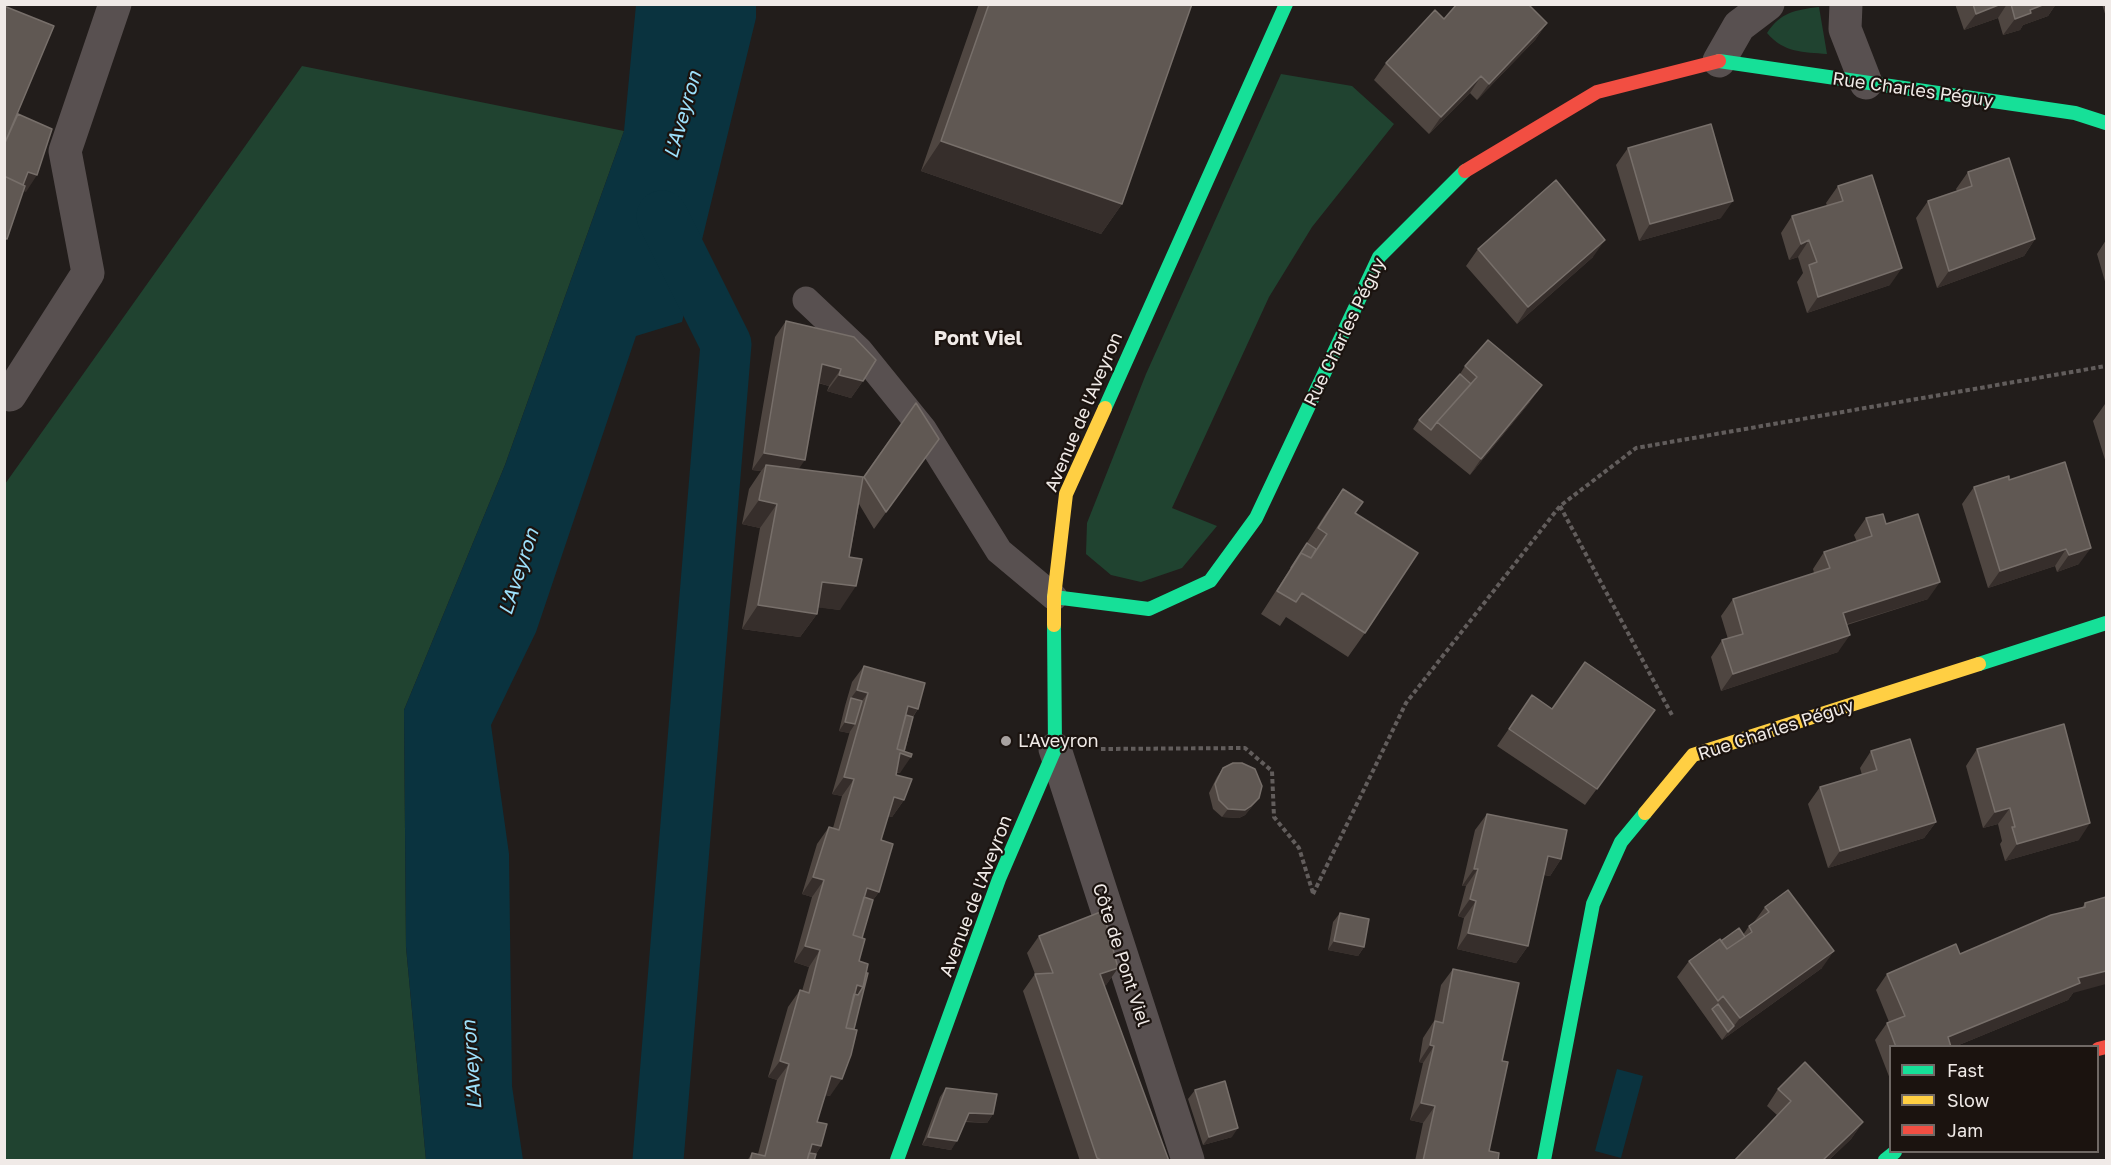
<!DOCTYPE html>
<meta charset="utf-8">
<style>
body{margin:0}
#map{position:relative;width:2111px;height:1165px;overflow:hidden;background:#221d1b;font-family:"Golos Text",sans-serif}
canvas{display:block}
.frame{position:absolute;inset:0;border:6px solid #f0eae7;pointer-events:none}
.legend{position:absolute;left:1889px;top:1045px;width:210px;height:108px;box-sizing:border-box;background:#1b130f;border:2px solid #706965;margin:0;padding:8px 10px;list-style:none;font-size:18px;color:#f0eae7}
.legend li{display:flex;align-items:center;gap:12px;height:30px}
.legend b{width:30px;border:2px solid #706965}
</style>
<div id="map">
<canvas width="2111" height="1165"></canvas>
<div class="frame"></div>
<ul class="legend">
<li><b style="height:8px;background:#16e098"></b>Fast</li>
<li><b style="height:8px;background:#ffcf43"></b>Slow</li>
<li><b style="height:8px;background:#f24e42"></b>Jam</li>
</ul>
</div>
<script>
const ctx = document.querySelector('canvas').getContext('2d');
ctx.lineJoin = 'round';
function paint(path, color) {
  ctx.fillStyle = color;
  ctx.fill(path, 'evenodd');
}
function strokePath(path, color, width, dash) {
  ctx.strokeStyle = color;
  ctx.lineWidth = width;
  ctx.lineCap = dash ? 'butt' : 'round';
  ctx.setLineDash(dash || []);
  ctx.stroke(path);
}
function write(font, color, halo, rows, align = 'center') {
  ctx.font = font + ' "Golos Text",sans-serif';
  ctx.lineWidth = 4.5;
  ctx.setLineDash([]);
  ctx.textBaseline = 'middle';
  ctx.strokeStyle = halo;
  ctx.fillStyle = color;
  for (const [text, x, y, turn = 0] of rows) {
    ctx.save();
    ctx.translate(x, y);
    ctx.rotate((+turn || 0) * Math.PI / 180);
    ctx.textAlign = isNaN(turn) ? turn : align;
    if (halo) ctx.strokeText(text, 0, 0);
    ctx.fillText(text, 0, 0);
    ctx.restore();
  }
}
paint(new Path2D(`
 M 1819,7 L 1827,54 C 1803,52 1784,53 1767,33 C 1781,12 1795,10 1819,7 Z
 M 302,66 L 624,131 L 505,465 L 404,710 L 406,947 L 426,1160 L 5,1160 L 5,484 Z
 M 1281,74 L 1352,86 L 1394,124 L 1312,227 L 1269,297 L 1172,508 L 1217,526 L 1182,568 L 1141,582 L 1111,575 L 1086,554 L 1087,523 L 1146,374 Z`), '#204330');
paint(new Path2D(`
 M 636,5 L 756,5 L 756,18 L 682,322 L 636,336 L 536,632 L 491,725 L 509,854 L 512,1086 L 523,1160 L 426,1160 L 406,947 L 404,710 L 505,465 L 624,131 Z
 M 1617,1069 L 1643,1076 L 1621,1158 L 1595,1151 Z`), '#0a333f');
strokePath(new Path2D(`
 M 658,1160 L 726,344 L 662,216`), '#0a333f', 51);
strokePath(new Path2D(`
 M 1560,506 L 1673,717
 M 1101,749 L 1245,748 L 1272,771 L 1274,817 L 1299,848 L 1313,893
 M 1313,894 L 1406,703 L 1560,506 L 1636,448 L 2106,366`), '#625d5c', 4, [4.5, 3]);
strokePath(new Path2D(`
 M 806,300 L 859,350 L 923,429 L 999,551 L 1054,597`), '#585050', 27);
strokePath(new Path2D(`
 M 1846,4 L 1845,29 L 1866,83
 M 1719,61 L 1739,26 L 1768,4
 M 10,395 L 88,273 L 65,151 L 115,4
 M 1055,749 L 1188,1160`), '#585050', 33);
strokePath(new Path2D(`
 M 1719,61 L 2075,113 L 2106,123
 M 1105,408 L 1286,4
 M 1054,597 L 1149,609 L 1210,581 L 1256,518 L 1379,257 L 1465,171
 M 1979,664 L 2106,623
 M 897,1160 L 999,879 L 1055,749 L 1054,625
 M 1544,1160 L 1593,904 L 1621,842 L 1645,813
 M 1885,1160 L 1895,1152`), '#16e098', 14);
strokePath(new Path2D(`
 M 1054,625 L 1054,597 L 1066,494 L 1105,408
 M 1645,813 L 1693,755 L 1979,664`), '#ffcf43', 14);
strokePath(new Path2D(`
 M 1465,171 L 1597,92 L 1719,61
 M 2098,1049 L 2106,1047`), '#f24e42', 14);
paint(new Path2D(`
 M 979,4 L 1192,4 L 1122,204 L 1101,234 L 921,171 Z
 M 1955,4 L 2056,4 L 2048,16 L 2023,25 L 2020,30 L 2003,35 L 1998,18 L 1964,30 Z
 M 2102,4 L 2106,4 L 2106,17 Z
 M 1444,19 L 1547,23 L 1535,40 L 1477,100 L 1470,93 L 1429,134 L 1374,80 L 1386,63 Z
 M 1628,148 L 1721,218 L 1639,241 L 1616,165 Z
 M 1968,172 L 2035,239 L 2024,256 L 1937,288 L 1916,218 L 1928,201 L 1957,191 L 1956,189 Z
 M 1838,186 L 1890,285 L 1807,313 L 1797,282 L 1803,273 L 1798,257 L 1789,260 L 1781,233 L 1792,216 L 1827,206 L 1826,203 Z
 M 2106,240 L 2106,285 L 2097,254 Z
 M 1478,249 L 1593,257 L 1517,324 L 1466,266 Z
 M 786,321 L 863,381 L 851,398 L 827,391 L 829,386 L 818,383 L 798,469 L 863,477 L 916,403 L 939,439 L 874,529 L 859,504 L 840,610 L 818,607 L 817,614 L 800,637 L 742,629 L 760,528 L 742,524 L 749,489 L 761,471 L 752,470 L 775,337 Z
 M 1465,366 L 1530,402 L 1470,475 L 1413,429 L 1419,420 L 1460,374 Z
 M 2105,404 L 2106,404 L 2106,463 L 2093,421 Z
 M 2009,480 L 2079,564 L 2057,572 L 2055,566 L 1988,588 L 1962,504 L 1974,487 Z
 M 1343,489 L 1355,513 L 1365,633 L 1348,657 L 1286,617 L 1280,626 L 1261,614 L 1326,513 Z
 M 1866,518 L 1886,524 L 1928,599 L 1847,625 L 1838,652 L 1721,691 L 1711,657 L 1722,640 L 1728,639 L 1721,616 L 1733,599 L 1814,573 L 1813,569 L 1824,552 L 1857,542 L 1854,535 Z
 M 864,666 L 918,709 L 913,717 L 900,773 L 897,773 L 896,775 L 904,800 L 892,817 L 888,816 L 881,840 L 879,892 L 873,900 L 862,938 L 859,961 L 830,1096 L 825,1095 L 817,1122 L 821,1146 L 816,1154 L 814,1161 L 747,1161 L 752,1153 L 758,1154 L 777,1080 L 768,1077 L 788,1007 L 800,990 L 802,991 L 809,967 L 794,962 L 812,897 L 802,894 L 817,844 L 829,827 L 833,828 L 842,796 L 832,794 L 850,731 L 849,733 L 839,731 L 845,706 L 852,682 Z
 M 1532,695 L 1552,709 L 1643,726 L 1585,805 L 1497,746 Z
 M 1977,749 L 2079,840 L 2005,861 L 2000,844 L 2002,841 L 1998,824 L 1983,828 L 1966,766 Z
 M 1871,751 L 1936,822 L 1924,838 L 1828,868 L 1808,804 L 1820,787 L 1862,775 L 1860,768 Z
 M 1223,768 L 1259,798 L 1245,815 L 1239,818 L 1222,817 L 1213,809 L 1209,793 L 1217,777 Z
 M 1487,814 L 1561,859 L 1550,876 L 1544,875 L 1528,946 L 1516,963 L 1457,949 L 1464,918 L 1458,916 L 1466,886 L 1462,886 L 1475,830 Z
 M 2106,897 L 2073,993 L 2068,1000 L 1954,1047 L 1890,1047 L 1890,1079 L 1875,1040 L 1887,1023 L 1889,1022 L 1876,990 L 1887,974 L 1960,954 L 2082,908 L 2085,903 Z
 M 1765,907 L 1822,968 L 1722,1040 L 1677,977 L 1689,961 L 1721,941 L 1743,935 L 1749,926 L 1754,922 Z
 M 1340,913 L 1364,947 L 1358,956 L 1328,950 L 1333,922 Z
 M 1039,936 L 1118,968 L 1106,985 L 1104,986 L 1169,1161 L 1080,1161 L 1023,991 L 1035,974 L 1027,953 Z
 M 1453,969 L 1502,1061 L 1489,1151 L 1498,1161 L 1415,1161 L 1423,1123 L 1410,1120 L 1423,1063 L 1419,1062 L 1423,1038 L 1434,1021 L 1441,985 Z
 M 946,1088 L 993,1114 L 987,1123 L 965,1122 L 951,1150 L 922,1145 L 940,1097 Z
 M 1778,1089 L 1863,1122 L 1851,1139 L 1828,1161 L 1734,1161 L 1777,1115 L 1767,1106 Z
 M 1195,1090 L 1232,1137 L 1203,1145 L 1188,1099 Z`), '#4f4641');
paint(new Path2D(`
 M 2001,4 L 2007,4 L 1998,18 L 1964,30 L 1976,14 Z
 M 2045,4 L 2056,4 L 2048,16 L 2023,25 L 2020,30 L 2003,35 L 2015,19 L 2030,10 Z
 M 1547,23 L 1535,40 L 1477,100 L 1489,84 Z
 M 1481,76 L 1470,93 L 1429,134 L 1441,117 Z
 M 941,141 L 1122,204 L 1101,234 L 921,171 Z
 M 28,172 L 37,175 L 26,192 L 16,189 Z
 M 1733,201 L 1721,218 L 1639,241 L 1650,224 Z
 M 2035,239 L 2024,256 L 1937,288 L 1949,271 Z
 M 1605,240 L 1593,257 L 1517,324 L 1528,307 Z
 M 1809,240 L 1798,257 L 1789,260 L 1801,244 Z
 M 1902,268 L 1890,285 L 1807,313 L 1818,297 Z
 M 822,364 L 841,369 L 829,386 L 810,380 Z
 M 839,375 L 863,381 L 851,398 L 827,391 Z
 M 1542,385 L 1530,402 L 1470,475 L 1481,459 Z
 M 764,453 L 805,460 L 793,477 L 766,465 L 761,471 L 752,470 Z
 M 759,500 L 777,504 L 760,528 L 742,524 Z
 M 2091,548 L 2079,564 L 2057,572 L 2069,555 Z
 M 2066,549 L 2055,566 L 1988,588 L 2000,571 Z
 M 822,582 L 856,586 L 840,610 L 805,606 Z
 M 1940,582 L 1928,599 L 1831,629 L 1843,613 Z
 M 758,605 L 817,614 L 800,637 L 742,629 Z
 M 1850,635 L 1838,652 L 1721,691 L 1733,674 Z
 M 857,690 L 868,693 L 856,709 L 851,698 Z
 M 908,706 L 918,709 L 906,726 L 900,724 Z
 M 845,722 L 855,724 L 849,733 L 839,731 Z
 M 900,753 L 911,757 L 900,773 L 888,770 Z
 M 844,777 L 854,779 L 842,796 L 832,794 Z
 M 894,797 L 904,800 L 892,817 L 882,814 Z
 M 1259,798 L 1245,815 L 1239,818 L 1222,817 L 1228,809 Z
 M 2010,808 L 1998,824 L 1983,828 L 1995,812 Z
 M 1936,822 L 1924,838 L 1828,868 L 1840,851 Z
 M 2090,823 L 2079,840 L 2005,861 L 2017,844 Z
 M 1548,856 L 1561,859 L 1550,876 L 1536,873 Z
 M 1474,869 L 1478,869 L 1466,886 L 1462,886 Z
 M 813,877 L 824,880 L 812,897 L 802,894 Z
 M 867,888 L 879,892 L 867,908 L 858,906 Z
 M 1470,899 L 1476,901 L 1464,918 L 1458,916 Z
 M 1468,933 L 1528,946 L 1516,963 L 1457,949 Z
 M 1334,941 L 1364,947 L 1358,956 L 1328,950 Z
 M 805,946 L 820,950 L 809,967 L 794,962 Z
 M 1834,951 L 1822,968 L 1722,1040 L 1728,1032 L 1734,1026 L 1740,1018 Z
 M 1118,968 L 1106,985 L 1088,991 L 1100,974 Z
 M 2106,971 L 2106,984 L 2073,993 L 2068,1000 L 1954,1047 L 1941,1047 L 1948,1037 L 2078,978 Z
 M 857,985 L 863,987 L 851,1003 Z
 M 1430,1045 L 1434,1046 L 1423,1063 L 1419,1062 Z
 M 780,1061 L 789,1064 L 777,1080 L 768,1077 Z
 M 831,1076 L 842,1079 L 830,1096 L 819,1093 Z
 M 1421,1103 L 1435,1106 L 1423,1123 L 1410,1120 Z
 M 969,1113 L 993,1114 L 987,1123 L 963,1121 Z
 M 1863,1122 L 1851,1139 L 1828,1161 L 1822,1161 Z
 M 1238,1128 L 1232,1137 L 1203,1145 L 1209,1137 Z
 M 928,1137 L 957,1141 L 951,1150 L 922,1145 Z
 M 812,1144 L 821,1146 L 811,1161 L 804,1161 Z`), '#362e2b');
const building = new Path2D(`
 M 989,4 L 1192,4 L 1122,204 L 941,141 Z
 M 1457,4 L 1528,4 L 1547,23 L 1489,84 L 1481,76 L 1441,117 L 1386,63 L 1435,10 L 1444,19 Z
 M 1973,4 L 2001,4 L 1976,14 Z
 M 2011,4 L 2045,4 L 2030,10 L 2031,13 L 2015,19 Z
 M 4,6 L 54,26 L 4,145 Z
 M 18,114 L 52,129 L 37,175 L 28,172 L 23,185 L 4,176 L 4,145 Z
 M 1711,124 L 1733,201 L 1650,224 L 1628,148 Z
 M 2009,158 L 2035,239 L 1949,271 L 1928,201 L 1972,186 L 1968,172 Z
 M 1872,175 L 1902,268 L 1818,297 L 1809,265 L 1817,262 L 1809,240 L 1801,244 L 1792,216 L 1843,201 L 1838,186 Z
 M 4,176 L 25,186 L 7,239 L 4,238 Z
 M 1556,180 L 1605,240 L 1528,307 L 1478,249 Z
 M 786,321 L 854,337 L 876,360 L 863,381 L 839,375 L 841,369 L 822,364 L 805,460 L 764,453 Z
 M 1488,340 L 1542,385 L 1481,459 L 1437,422 L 1477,377 L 1465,366 Z
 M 1460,374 L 1471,384 L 1437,422 L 1431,430 L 1419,420 Z
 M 916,403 L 939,439 L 886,512 L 864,477 Z
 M 2065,462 L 2091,548 L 2069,555 L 2066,549 L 2000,571 L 1974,487 L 2009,476 L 2009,480 Z
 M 766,465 L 863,477 L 849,557 L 862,559 L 856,586 L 822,582 L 817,614 L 758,605 L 777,504 L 759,500 Z
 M 1343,489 L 1363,502 L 1355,513 L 1418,553 L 1365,633 L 1302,593 L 1296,602 L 1277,591 L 1301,553 L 1311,558 L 1327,534 L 1318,528 Z
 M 1883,514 L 1886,524 L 1918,514 L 1940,582 L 1843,613 L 1850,635 L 1733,674 L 1722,640 L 1743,634 L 1733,599 L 1830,568 L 1824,552 L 1872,536 L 1866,518 Z
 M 1307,543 L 1316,549 L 1311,558 L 1301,553 L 1291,568 Z
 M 1585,662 L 1655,710 L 1597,789 L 1509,729 L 1532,695 L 1552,709 Z
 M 864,666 L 925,683 L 918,709 L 908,706 L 897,749 L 912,754 L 911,757 L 900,753 L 896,775 L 912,779 L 904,800 L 894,797 L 881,840 L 893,844 L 879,892 L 867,888 L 853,935 L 865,939 L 859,961 L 868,964 L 863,987 L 857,985 L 846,1028 L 857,1030 L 851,1055 L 842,1079 L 831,1076 L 817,1122 L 827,1124 L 821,1146 L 812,1144 L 807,1161 L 750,1161 L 752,1153 L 765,1156 L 789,1064 L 780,1061 L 800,990 L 809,993 L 820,950 L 805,946 L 824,880 L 813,877 L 829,827 L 839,830 L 854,779 L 844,777 L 868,693 L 857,690 Z
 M 851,698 L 862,701 L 855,724 L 845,722 Z
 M 906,715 L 913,717 L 904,751 L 897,749 Z
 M 2064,724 L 2090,823 L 2017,844 L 2012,827 L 2015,827 L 2010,808 L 1995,812 L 1977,749 Z
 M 1910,739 L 1936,822 L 1840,851 L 1820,787 L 1877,770 L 1871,751 Z
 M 1233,763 L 1242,763 L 1255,769 L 1262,786 L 1259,798 L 1251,806 L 1245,810 L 1228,809 L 1219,800 L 1215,784 L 1223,768 Z
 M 1487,814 L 1567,830 L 1561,859 L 1548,856 L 1528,946 L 1468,933 L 1476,901 L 1470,899 L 1478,869 L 1474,869 Z
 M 1788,890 L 1834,951 L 1740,1018 L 1723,996 L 1718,1001 L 1689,961 L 1720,939 L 1727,949 L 1752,932 L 1749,926 L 1769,912 L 1765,907 Z
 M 864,897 L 873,900 L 862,938 L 853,935 Z
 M 2106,897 L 2106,971 L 2078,978 L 2080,983 L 1948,1037 L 1951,1047 L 1896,1047 L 1887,1023 L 1905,1016 L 1887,974 L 1956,944 L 1960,954 L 2051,915 L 2085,907 L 2085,903 Z
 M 1103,911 L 1118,968 L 1100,974 L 1169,1161 L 1103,1161 L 1097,1158 L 1035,974 L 1053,973 L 1039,936 Z
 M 1340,913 L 1369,919 L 1364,947 L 1334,941 Z
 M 1739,928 L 1745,937 L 1727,949 L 1721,941 Z
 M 1453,969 L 1519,983 L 1502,1061 L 1508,1062 L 1489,1151 L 1499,1153 L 1498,1161 L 1423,1161 L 1435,1106 L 1421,1103 L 1434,1046 L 1430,1045 L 1435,1021 L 1443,1023 Z
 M 866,973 L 868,973 L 854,1029 L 846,1028 L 854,994 L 858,995 L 863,987 Z
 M 1718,1004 L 1734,1026 L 1728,1032 L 1712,1009 Z
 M 1805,1062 L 1863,1122 L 1822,1161 L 1734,1161 L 1791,1101 L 1778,1089 Z
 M 1225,1081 L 1238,1128 L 1209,1137 L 1195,1090 Z
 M 946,1088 L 997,1094 L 993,1114 L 969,1113 L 957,1141 L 928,1137 Z
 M 809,1153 L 816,1154 L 814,1161 L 807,1161 Z`);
paint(building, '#605853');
strokePath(building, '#776f6a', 1.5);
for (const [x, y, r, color] of [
 [1006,741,6,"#a8a2a0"]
]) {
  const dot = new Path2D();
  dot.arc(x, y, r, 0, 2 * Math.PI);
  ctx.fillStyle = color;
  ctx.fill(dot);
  strokePath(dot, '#1b130f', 2);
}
write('18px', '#f0eae7', '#1b130f', [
 ["Rue Charles Péguy",1913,90,8],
 ["Rue Charles Péguy",1345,332,-64],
 ["Avenue de l'Aveyron",1084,412,-67],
 ["Rue Charles Péguy",1776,730,-18],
 ["Avenue de l'Aveyron",976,896,-69],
 ["Côte de Pont Viel",1121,955,72]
]);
write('18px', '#f0eae7', '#1b130f', [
 ["L'Aveyron",1018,741]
], 'left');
write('italic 20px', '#9de0fb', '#1b130f', [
 ["L'Aveyron",683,115,-74],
 ["L'Aveyron",519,572,-72],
 ["L'Aveyron",472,1065,-94]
]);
write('bold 20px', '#f0eae7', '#1b130f', [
 ["Pont Viel",978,339]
]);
</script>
